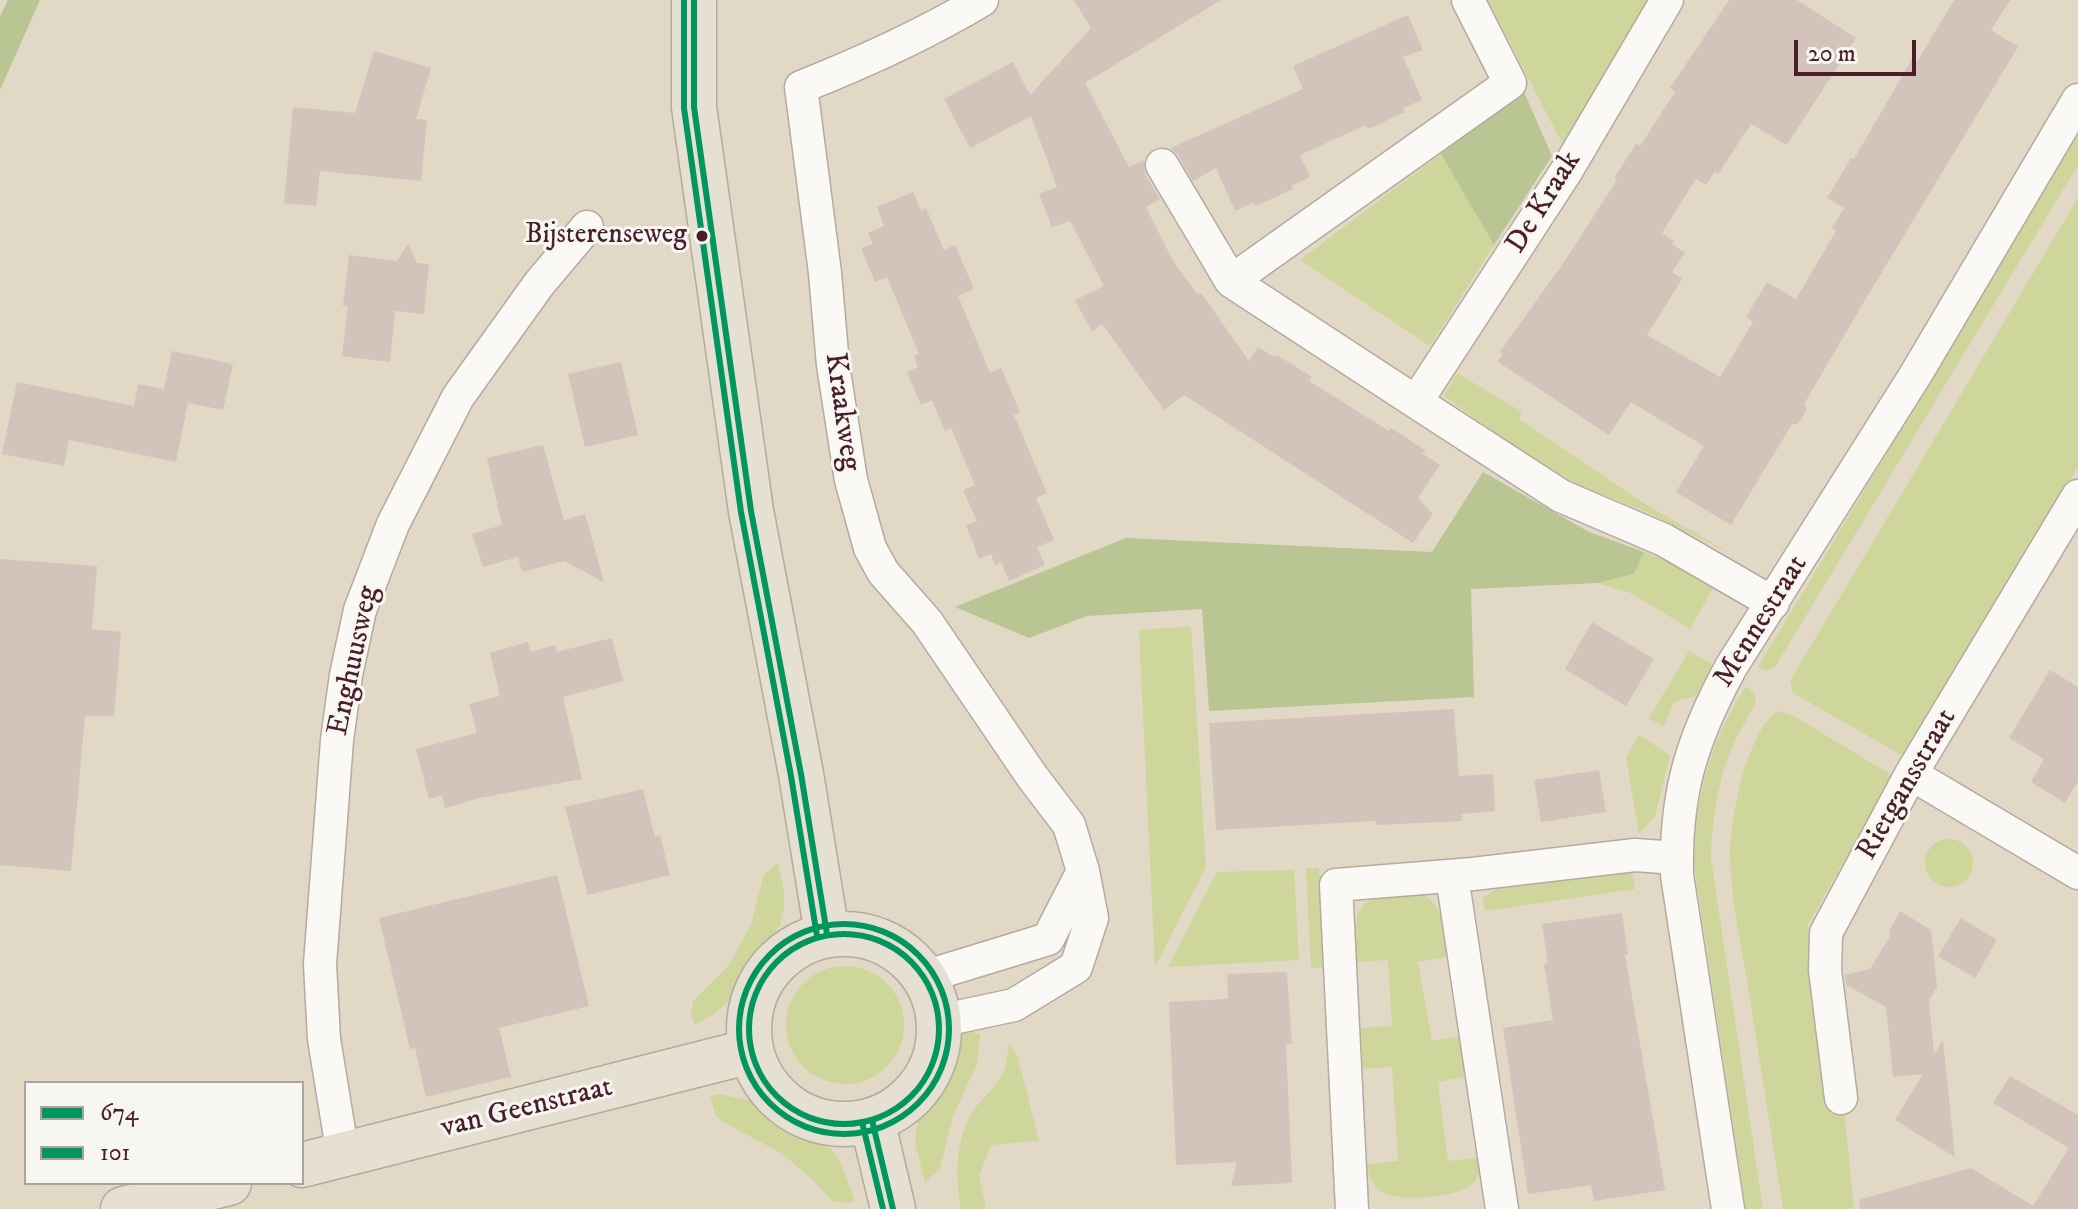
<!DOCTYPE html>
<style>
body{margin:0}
#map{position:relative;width:2078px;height:1209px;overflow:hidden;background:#e2d8c6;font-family:"IM FELL DW Pica",serif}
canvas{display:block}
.legend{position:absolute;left:24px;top:1081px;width:280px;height:104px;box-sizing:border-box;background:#f6f6f2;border:2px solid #b1a0a2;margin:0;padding:10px 14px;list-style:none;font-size:24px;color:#4a1f2b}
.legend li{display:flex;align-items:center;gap:16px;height:40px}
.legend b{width:40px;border:2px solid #b1a0a2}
.scale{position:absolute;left:1794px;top:40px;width:122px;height:36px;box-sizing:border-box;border:4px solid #4a1f2b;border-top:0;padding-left:10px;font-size:24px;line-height:28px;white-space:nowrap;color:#4a1f2b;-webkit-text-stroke:6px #f6f6f2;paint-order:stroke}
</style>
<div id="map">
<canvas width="2078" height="1209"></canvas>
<ul class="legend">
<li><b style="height:10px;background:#00965e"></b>674</li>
<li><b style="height:10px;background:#00965e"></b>101</li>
</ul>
<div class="scale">20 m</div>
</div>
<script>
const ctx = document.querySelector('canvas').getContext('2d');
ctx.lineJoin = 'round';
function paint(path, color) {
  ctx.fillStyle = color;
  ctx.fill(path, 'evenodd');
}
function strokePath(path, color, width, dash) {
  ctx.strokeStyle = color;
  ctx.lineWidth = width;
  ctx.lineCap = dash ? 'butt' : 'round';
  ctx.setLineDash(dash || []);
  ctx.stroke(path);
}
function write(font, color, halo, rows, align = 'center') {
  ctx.font = font + ' "IM FELL DW Pica",serif';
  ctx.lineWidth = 6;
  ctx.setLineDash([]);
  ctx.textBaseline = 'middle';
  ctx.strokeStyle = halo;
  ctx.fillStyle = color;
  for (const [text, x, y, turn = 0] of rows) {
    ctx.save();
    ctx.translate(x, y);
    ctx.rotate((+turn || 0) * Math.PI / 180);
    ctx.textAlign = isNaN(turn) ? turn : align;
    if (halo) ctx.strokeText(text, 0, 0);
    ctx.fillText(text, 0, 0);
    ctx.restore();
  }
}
paint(new Path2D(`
 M 1488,0 L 1649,0 L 1563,145 Z
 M 2078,135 L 2078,165 L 1775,667 L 1765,671 L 1758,667 Z
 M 1441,154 L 1494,245 L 1430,346 L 1300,260 Z
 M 2078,198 L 2078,467 L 1905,757 L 1793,693 L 1790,681 Z
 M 1457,373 L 1522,412 L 1519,419 L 1642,502 L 1733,555 L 1649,513 L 1577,484 L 1516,448 L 1444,396 Z
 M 1644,552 L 1670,563 L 1713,588 L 1690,629 L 1631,593 L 1597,583 L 1634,574 Z
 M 1191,626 L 1206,867 L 1155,967 L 1139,630 Z
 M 1689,651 L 1713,665 L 1696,696 L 1674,702 L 1663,727 L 1649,718 Z
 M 1746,686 L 1755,695 L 1756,702 C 1749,717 1739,731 1732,747 C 1717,782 1712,820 1711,858 L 1763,1209 L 1746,1209 L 1694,864 C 1695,798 1710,741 1746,686 Z
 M 1777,711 L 1794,716 L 1893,776 L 1807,926 L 1829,1102 L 1843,1101 L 1854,1209 L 1783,1209 C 1771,1133 1759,1056 1747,980 C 1740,939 1730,895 1730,853 C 1731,816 1746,735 1777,711 Z
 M 1639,735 L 1670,755 L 1655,816 L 1639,834 L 1626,757 Z
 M1925 863a24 24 0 1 1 48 0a24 24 0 1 1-48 0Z
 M 778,863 L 784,892 L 784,909 L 780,926 L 749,969 L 734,996 L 714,1014 L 694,1025 L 691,1015 L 693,1001 L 727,967 L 736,953 L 751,924 L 764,875 Z
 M 1306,868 L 1319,868 L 1324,967 L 1311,968 Z
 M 1623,869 L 1632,871 L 1635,889 L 1485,911 L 1482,898 L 1498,888 Z
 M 1294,870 L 1299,960 L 1168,967 L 1217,872 Z
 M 1417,892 C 1444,902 1445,930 1451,956 L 1418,962 L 1432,1041 L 1462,1036 L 1468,1076 L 1438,1082 L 1448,1161 L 1483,1157 C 1482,1168 1480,1177 1471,1185 C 1455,1198 1398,1203 1380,1191 C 1371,1184 1368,1174 1367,1164 L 1398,1161 L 1392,1067 L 1361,1069 L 1360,1028 L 1392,1026 L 1388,960 L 1357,962 C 1353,901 1357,897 1417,892 Z
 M786 1025a59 59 0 1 1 118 0a59 59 0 1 1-118 0Z
 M 971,1031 L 980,1034 L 977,1064 L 953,1116 L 940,1169 L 925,1182 L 915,1143 L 917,1127 L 921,1109 L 944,1075 L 957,1032 Z
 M 1009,1044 L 1017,1055 L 1039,1141 L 991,1145 L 979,1176 L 986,1209 L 961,1209 C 955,1177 955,1138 974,1110 C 982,1098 995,1088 1002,1075 C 1007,1067 1007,1054 1009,1044 Z
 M 720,1094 L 756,1102 L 824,1143 L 837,1156 L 843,1168 L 855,1201 L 847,1203 L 832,1201 L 815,1182 L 781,1153 L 721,1121 L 715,1114 L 710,1096 Z`), '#cfd69b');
paint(new Path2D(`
 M 8,0 L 40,0 L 0,90 L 0,17 Z
 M 1523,90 L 1552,156 L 1494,245 L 1441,154 Z
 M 1483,472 L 1589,532 L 1644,552 L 1634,574 L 1597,583 L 1471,589 L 1474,697 L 1209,711 L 1202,609 L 1087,616 L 1029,638 L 955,607 L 1126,538 L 1432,552 Z`), '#b9c592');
paint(new Path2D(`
 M 1074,0 L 1221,0 L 1085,83 L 1129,167 L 1144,160 L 1145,174 L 1160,199 L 1146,207 L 1173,261 L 1198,295 L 1201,293 L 1249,361 L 1258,347 L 1276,358 L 1277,355 L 1312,377 L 1309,381 L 1389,431 L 1391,428 L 1425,450 L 1422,453 L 1440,465 L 1418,498 L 1433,514 L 1413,543 L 1184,395 L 1164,410 L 1102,324 L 1092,332 L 1075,300 L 1104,286 L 1070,221 L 1052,227 L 1039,194 L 1057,187 L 1031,116 L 970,148 L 944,99 L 1013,62 L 1030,95 L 1091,28 Z
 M 1729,0 L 1797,0 L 1856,38 L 1787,145 L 1751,124 L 1718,174 L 1715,171 L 1706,185 L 1696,179 L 1662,233 L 1674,241 L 1672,244 L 1685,253 L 1672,272 L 1682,279 L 1647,335 L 1720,377 L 1753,322 L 1746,317 L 1767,282 L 1796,299 L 1836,231 L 1832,228 L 1844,208 L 1827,198 L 1851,158 L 1854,159 L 1912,59 L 1917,62 L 1954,0 L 2010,0 L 1991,30 L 2018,47 L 1862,305 L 1804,404 L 1807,410 L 1798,424 L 1792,424 L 1731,525 L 1676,492 L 1704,446 L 1631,402 L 1609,435 L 1498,362 L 1503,354 L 1500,352 L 1564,262 L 1617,180 L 1614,178 L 1636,144 L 1640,146 L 1675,92 L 1670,88 Z
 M 1408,15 L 1423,50 L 1403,57 L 1422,100 L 1403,108 L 1405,112 L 1368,129 L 1366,125 L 1300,155 L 1310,177 L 1291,186 L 1293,189 L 1256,206 L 1254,202 L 1235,211 L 1216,168 L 1193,181 L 1178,155 L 1171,148 L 1303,89 L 1293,66 Z
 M 374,51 L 431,68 L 416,119 L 427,120 L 421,181 L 320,171 L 316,206 L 284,203 L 293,107 L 355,113 Z
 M 913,192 L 921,211 L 926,208 L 944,250 L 955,245 L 974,289 L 958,296 L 990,373 L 1001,368 L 1020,412 L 1014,415 L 1047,493 L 1036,498 L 1054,540 L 1037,547 L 1045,565 L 1009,581 L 1001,562 L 995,565 L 991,554 L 979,559 L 966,525 L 977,521 L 963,490 L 975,485 L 951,428 L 945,431 L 932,400 L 921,405 L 907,372 L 918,367 L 914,356 L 919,354 L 887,277 L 875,282 L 861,248 L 873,244 L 868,233 L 884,226 L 877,207 Z
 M 408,244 L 417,263 L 429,264 L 424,314 L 395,311 L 390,362 L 342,356 L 348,306 L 343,306 L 349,255 L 397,261 Z
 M 172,351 L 233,364 L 223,410 L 188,403 L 176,462 L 69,440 L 64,466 L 2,454 L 17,382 L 134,406 L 138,384 L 164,389 Z
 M 621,362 L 638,435 L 585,447 L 568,374 Z
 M 543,445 L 564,520 L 585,514 L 604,582 L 564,561 L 522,572 L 518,557 L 483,567 L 472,534 L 502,525 L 487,458 Z
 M 0,559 L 97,566 L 92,629 L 121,632 L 114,716 L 85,716 L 71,871 L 0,865 Z
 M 1592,622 L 1654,659 L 1626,706 L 1565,669 Z
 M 612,638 L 623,681 L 563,697 L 582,779 L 479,798 L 445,808 L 442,795 L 429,799 L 416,749 L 477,733 L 469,704 L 500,696 L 490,653 L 528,642 L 530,652 L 555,645 L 557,652 Z
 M 2050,670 L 2078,687 L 2078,781 L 2065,803 L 2031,782 L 2044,759 L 2009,738 Z
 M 1454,709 L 1459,776 L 1493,774 L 1495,811 L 1461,814 L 1462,821 L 1376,825 L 1376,821 L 1216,830 L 1209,723 Z
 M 1599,770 L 1606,812 L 1541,822 L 1534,780 Z
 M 643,789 L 655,837 L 660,835 L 670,875 L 588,895 L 565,807 Z
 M 557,875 L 589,1006 L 499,1028 L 511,1077 L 426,1097 L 415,1048 L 410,1049 L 379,918 Z
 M 1900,911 L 1931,930 L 1937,987 L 1929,1000 L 1934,1055 L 1943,1040 L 1955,1157 L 1895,1120 L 1923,1074 L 1893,1077 L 1886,1007 L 1846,985 L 1845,975 L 1870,969 L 1890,936 L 1889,931 Z
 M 1622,913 L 1628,954 L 1625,955 L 1665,1190 L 1594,1201 L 1591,1185 L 1528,1194 L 1503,1028 L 1553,1020 L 1544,964 L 1548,963 L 1542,924 Z
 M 1961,918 L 1997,940 L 1975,978 L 1938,956 Z
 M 1287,972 L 1292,1044 L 1286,1044 L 1292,1183 L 1231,1186 L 1237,1162 L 1176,1165 L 1169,1002 L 1228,999 L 1227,974 Z
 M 2010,1076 L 2078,1115 L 2078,1209 L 1860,1209 L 1859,1200 L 1971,1168 L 2033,1206 L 2069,1148 L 1993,1103 Z`), '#d3c3ba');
const minor = new Path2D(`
 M 1162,165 L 1231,281 L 1416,402 L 1567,170 L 1667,0
 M 1231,281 L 1510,83 L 1468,0
 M 1416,402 L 1561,496 L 1664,540 L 1773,603
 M 1911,774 L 2078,873
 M 1452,876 L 1502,1209
 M 924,977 L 1048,939 L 1083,871
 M 939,1021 L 1014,1005 L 1076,967 L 1092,918 L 1083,871 L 1069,825 L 1031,775 L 927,622 L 883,572 L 870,548 L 851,480 L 833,365 L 825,273 L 801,87 C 864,62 924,35 982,0
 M 1841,1098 L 1825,970 L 1826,933 L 1911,774 L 2078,496
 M 343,1155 L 324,1039 L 320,964 L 337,740 L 346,675 L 360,610 L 393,524 L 458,397 L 539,284 L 587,227
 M 1352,1209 L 1336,885 L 1473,874 L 1635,855 L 1677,858
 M 1728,1209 L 1677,875 C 1675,792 1692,739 1731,667 L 1916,374 L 2078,100`);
const primary = new Path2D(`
 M 694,0 L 694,107 L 751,511 L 801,774 L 827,934
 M749 1029a95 95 0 1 1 190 0a95 95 0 1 1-190 0Z
 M 872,1120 L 893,1209
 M 302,1165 L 751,1051
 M 123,1209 L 229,1183`);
strokePath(minor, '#b4aaa0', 35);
strokePath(primary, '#b4aaa0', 47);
strokePath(minor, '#fbf9f6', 32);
strokePath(primary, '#e5e0d2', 44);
strokePath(new Path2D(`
 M 694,0 L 694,107 L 751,511 L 801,774 L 827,934
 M749 1029a95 95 0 1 1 190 0a95 95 0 1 1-190 0Z
 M 872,1120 L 893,1209`), '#00965e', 6);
strokePath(new Path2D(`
 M 684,0 L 684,108 L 741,512 L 791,776 L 817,936
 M739 1029a105 105 0 1 1 210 0a105 105 0 1 1-210 0Z
 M 862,1122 L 883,1209`), '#00965e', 6);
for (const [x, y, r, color] of [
 [702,236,7,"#4a1f2b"]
]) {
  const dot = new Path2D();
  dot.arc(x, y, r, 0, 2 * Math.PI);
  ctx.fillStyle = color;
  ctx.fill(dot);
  strokePath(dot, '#f6f6f2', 3);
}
write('28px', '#4a1f2b', '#f6f6f2', [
 ["Bijsterenseweg",687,236]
], 'right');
write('30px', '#4a1f2b', '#f6f6f2', [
 ["De Kraak",1545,203,-58],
 ["Kraakweg",841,412,82],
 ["Mennestraat",1762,622,-58],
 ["Enghuusweg",355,661,-78],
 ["Rietgansstraat",1908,785,-60],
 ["van Geenstraat",527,1109,-14]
]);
</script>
